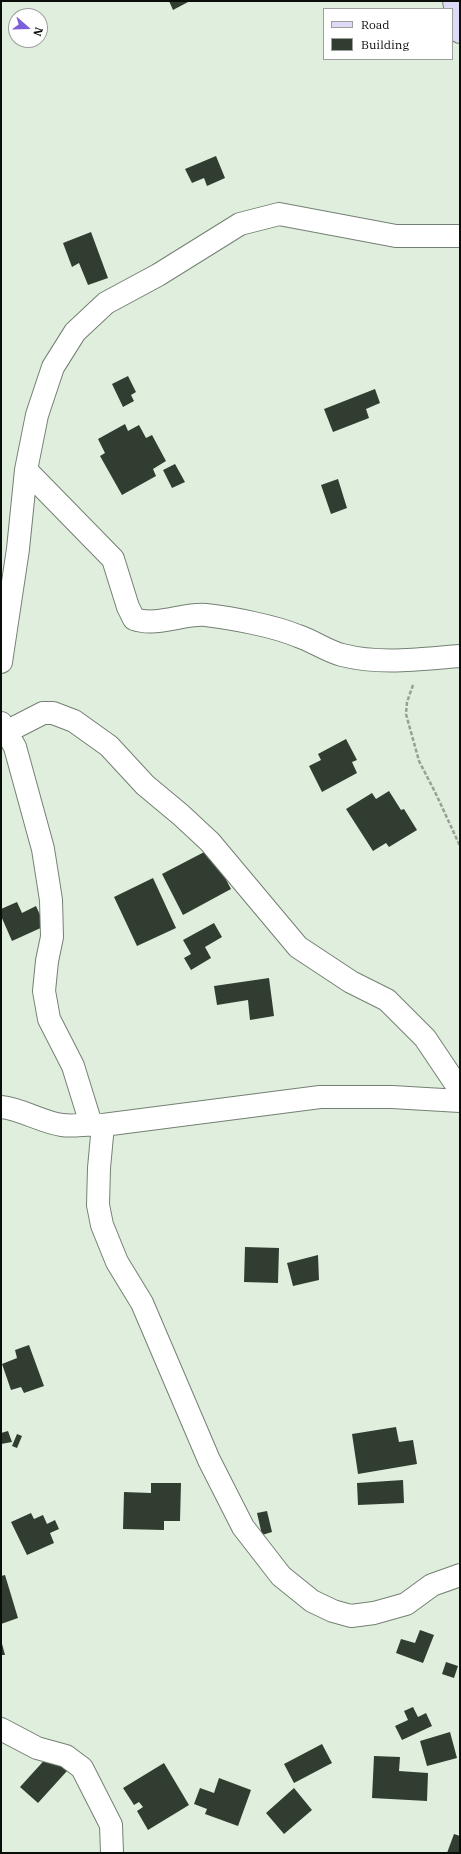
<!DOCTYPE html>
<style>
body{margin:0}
#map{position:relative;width:461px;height:1854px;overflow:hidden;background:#e0eede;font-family:"IBM Plex Serif",serif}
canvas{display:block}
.frame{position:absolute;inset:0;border:2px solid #0a0e0a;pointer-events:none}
.legend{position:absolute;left:323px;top:8px;width:130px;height:52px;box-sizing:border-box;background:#fff;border:1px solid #9d9f9d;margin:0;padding:5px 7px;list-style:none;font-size:12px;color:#0a0e0a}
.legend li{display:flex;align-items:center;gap:8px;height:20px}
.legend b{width:20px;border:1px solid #9d9f9d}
.north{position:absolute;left:8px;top:8px;width:40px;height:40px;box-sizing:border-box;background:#fff;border:1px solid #9d9f9d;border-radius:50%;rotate:110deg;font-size:11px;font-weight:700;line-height:16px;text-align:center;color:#0a0e0a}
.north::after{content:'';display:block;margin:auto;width:14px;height:18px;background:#7c60da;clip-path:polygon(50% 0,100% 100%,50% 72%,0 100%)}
</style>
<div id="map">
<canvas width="461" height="1854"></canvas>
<div class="frame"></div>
<ul class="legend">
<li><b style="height:5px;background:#ded9f5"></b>Road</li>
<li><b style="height:11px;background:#323d31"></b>Building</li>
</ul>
<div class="north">N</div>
</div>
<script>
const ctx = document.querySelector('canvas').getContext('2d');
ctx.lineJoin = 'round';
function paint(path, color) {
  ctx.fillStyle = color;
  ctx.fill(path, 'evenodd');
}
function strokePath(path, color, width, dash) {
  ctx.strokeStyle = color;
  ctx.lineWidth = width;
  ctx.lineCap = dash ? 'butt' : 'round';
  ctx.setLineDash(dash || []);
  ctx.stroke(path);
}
paint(new Path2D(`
 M 169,1 L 190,1 L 173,10 Z
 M 216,156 L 225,178 L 207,186 L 204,178 L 192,183 L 185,169 Z
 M 91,232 L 108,278 L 88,285 L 79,263 L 72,267 L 63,243 Z
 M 128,376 L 136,392 L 131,395 L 134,401 L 123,407 L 112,384 Z
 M 375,389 L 380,403 L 366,409 L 369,418 L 333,432 L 324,409 Z
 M 125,424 L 128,431 L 139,425 L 146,438 L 152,435 L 166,461 L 153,469 L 156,476 L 122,495 L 100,456 L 105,453 L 98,439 Z
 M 175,464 L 185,482 L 172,488 L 163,470 Z
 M 338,479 L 347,508 L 331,514 L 321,485 Z
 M 346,739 L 357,760 L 352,762 L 357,773 L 322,792 L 309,766 L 321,760 L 318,754 Z
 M 389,791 L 401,810 L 404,809 L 417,830 L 389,847 L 386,843 L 373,851 L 346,809 L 372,793 L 376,799 Z
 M 210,849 L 231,889 L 183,915 L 162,874 Z
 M 153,878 L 176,928 L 137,946 L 114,897 Z
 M 17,902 L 22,913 L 36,906 L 45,926 L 12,941 L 1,916 L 1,909 Z
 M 214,923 L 222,937 L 205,947 L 211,958 L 191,970 L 184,958 L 191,954 L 183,940 Z
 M 269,978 L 274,1016 L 250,1020 L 248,1000 L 217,1005 L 214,986 Z
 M 245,1247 L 279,1248 L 278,1283 L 244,1282 Z
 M 318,1255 L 319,1280 L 293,1286 L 287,1263 Z
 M 29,1345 L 44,1386 L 24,1393 L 21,1387 L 11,1390 L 2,1364 L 17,1358 L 15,1350 Z
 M 396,1427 L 399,1442 L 413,1440 L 417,1464 L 358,1474 L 352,1434 Z
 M 8,1431 L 12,1442 L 1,1444 L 1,1433 Z
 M 17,1434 L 22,1436 L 17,1448 L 12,1446 Z
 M 403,1480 L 404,1503 L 358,1505 L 357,1483 Z
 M 151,1483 L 181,1483 L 180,1521 L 164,1521 L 164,1530 L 123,1529 L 124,1492 L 151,1493 Z
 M 267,1511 L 272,1532 L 262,1535 L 257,1513 Z
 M 31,1513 L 34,1519 L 43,1515 L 47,1524 L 55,1520 L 59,1529 L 50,1533 L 54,1543 L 27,1555 L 11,1522 Z
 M 5,1575 L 18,1618 L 1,1624 L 1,1576 Z
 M 420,1630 L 434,1635 L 423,1663 L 396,1653 L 401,1639 L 415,1643 Z
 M 1,1640 L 5,1655 L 1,1655 Z
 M 446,1662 L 458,1666 L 454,1678 L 442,1674 Z
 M 413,1707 L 418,1717 L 426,1713 L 432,1726 L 402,1740 L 395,1726 L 408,1720 L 404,1711 Z
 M 450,1732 L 457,1758 L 427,1766 L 420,1741 Z
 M 322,1744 L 332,1763 L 294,1783 L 284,1764 Z
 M 49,1755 L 67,1771 L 38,1803 L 20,1787 Z
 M 374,1756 L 400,1757 L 399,1771 L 428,1773 L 427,1801 L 372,1798 Z
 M 164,1763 L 189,1805 L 148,1830 L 137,1811 L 143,1807 L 139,1802 L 134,1805 L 123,1788 Z
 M 219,1778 L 251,1790 L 238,1826 L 205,1814 L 207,1809 L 194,1804 L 200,1788 L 214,1793 Z
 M 294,1788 L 312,1810 L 284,1834 L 266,1813 Z
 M 454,1834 L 460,1836 L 460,1853 L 447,1853 Z`), '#323d31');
const street = new Path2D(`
 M 26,470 L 113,559 L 128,607 L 134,619 C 157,627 183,613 206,615 C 232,618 274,626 298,636 C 313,641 327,651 342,655 C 381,665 421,659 460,656
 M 1,662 L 18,549 L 26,470 L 37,415 L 53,367 L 75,332 L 106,303 L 158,275 L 240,224 L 279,214 L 396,236 L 460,236
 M 1,723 L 15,747 L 43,849 L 51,900 L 52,937 L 47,961 L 44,991 L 49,1019 L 73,1066 L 91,1124
 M 6,732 L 43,713 L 53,713 L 74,721 L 109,746 L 145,785 L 181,815 L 210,842 L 298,947 L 351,982 L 387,1000 L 425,1038 L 460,1090
 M 1,1107 C 22,1109 41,1122 62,1125 C 75,1127 89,1123 103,1125 L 320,1097 L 392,1097 L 460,1101
 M 103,1125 L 99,1168 L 98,1205 L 102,1225 L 117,1262 L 142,1303 L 209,1460 L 243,1527 L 281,1576 L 312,1601 L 333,1611 L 351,1616 L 374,1613 L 406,1604 L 432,1585 L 460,1575
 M 1,1729 L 37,1748 L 66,1756 L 82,1768 L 111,1825 L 112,1853`);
const secondary = new Path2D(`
 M 454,1 L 460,32`);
strokePath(street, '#748073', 24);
strokePath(secondary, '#748073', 24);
strokePath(new Path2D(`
 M 413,685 L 407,702 L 406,714 L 419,761 L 436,794 L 460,846`), '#97a195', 2.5, [4, 2]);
strokePath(street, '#fff', 22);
strokePath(secondary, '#ded9f5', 22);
</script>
